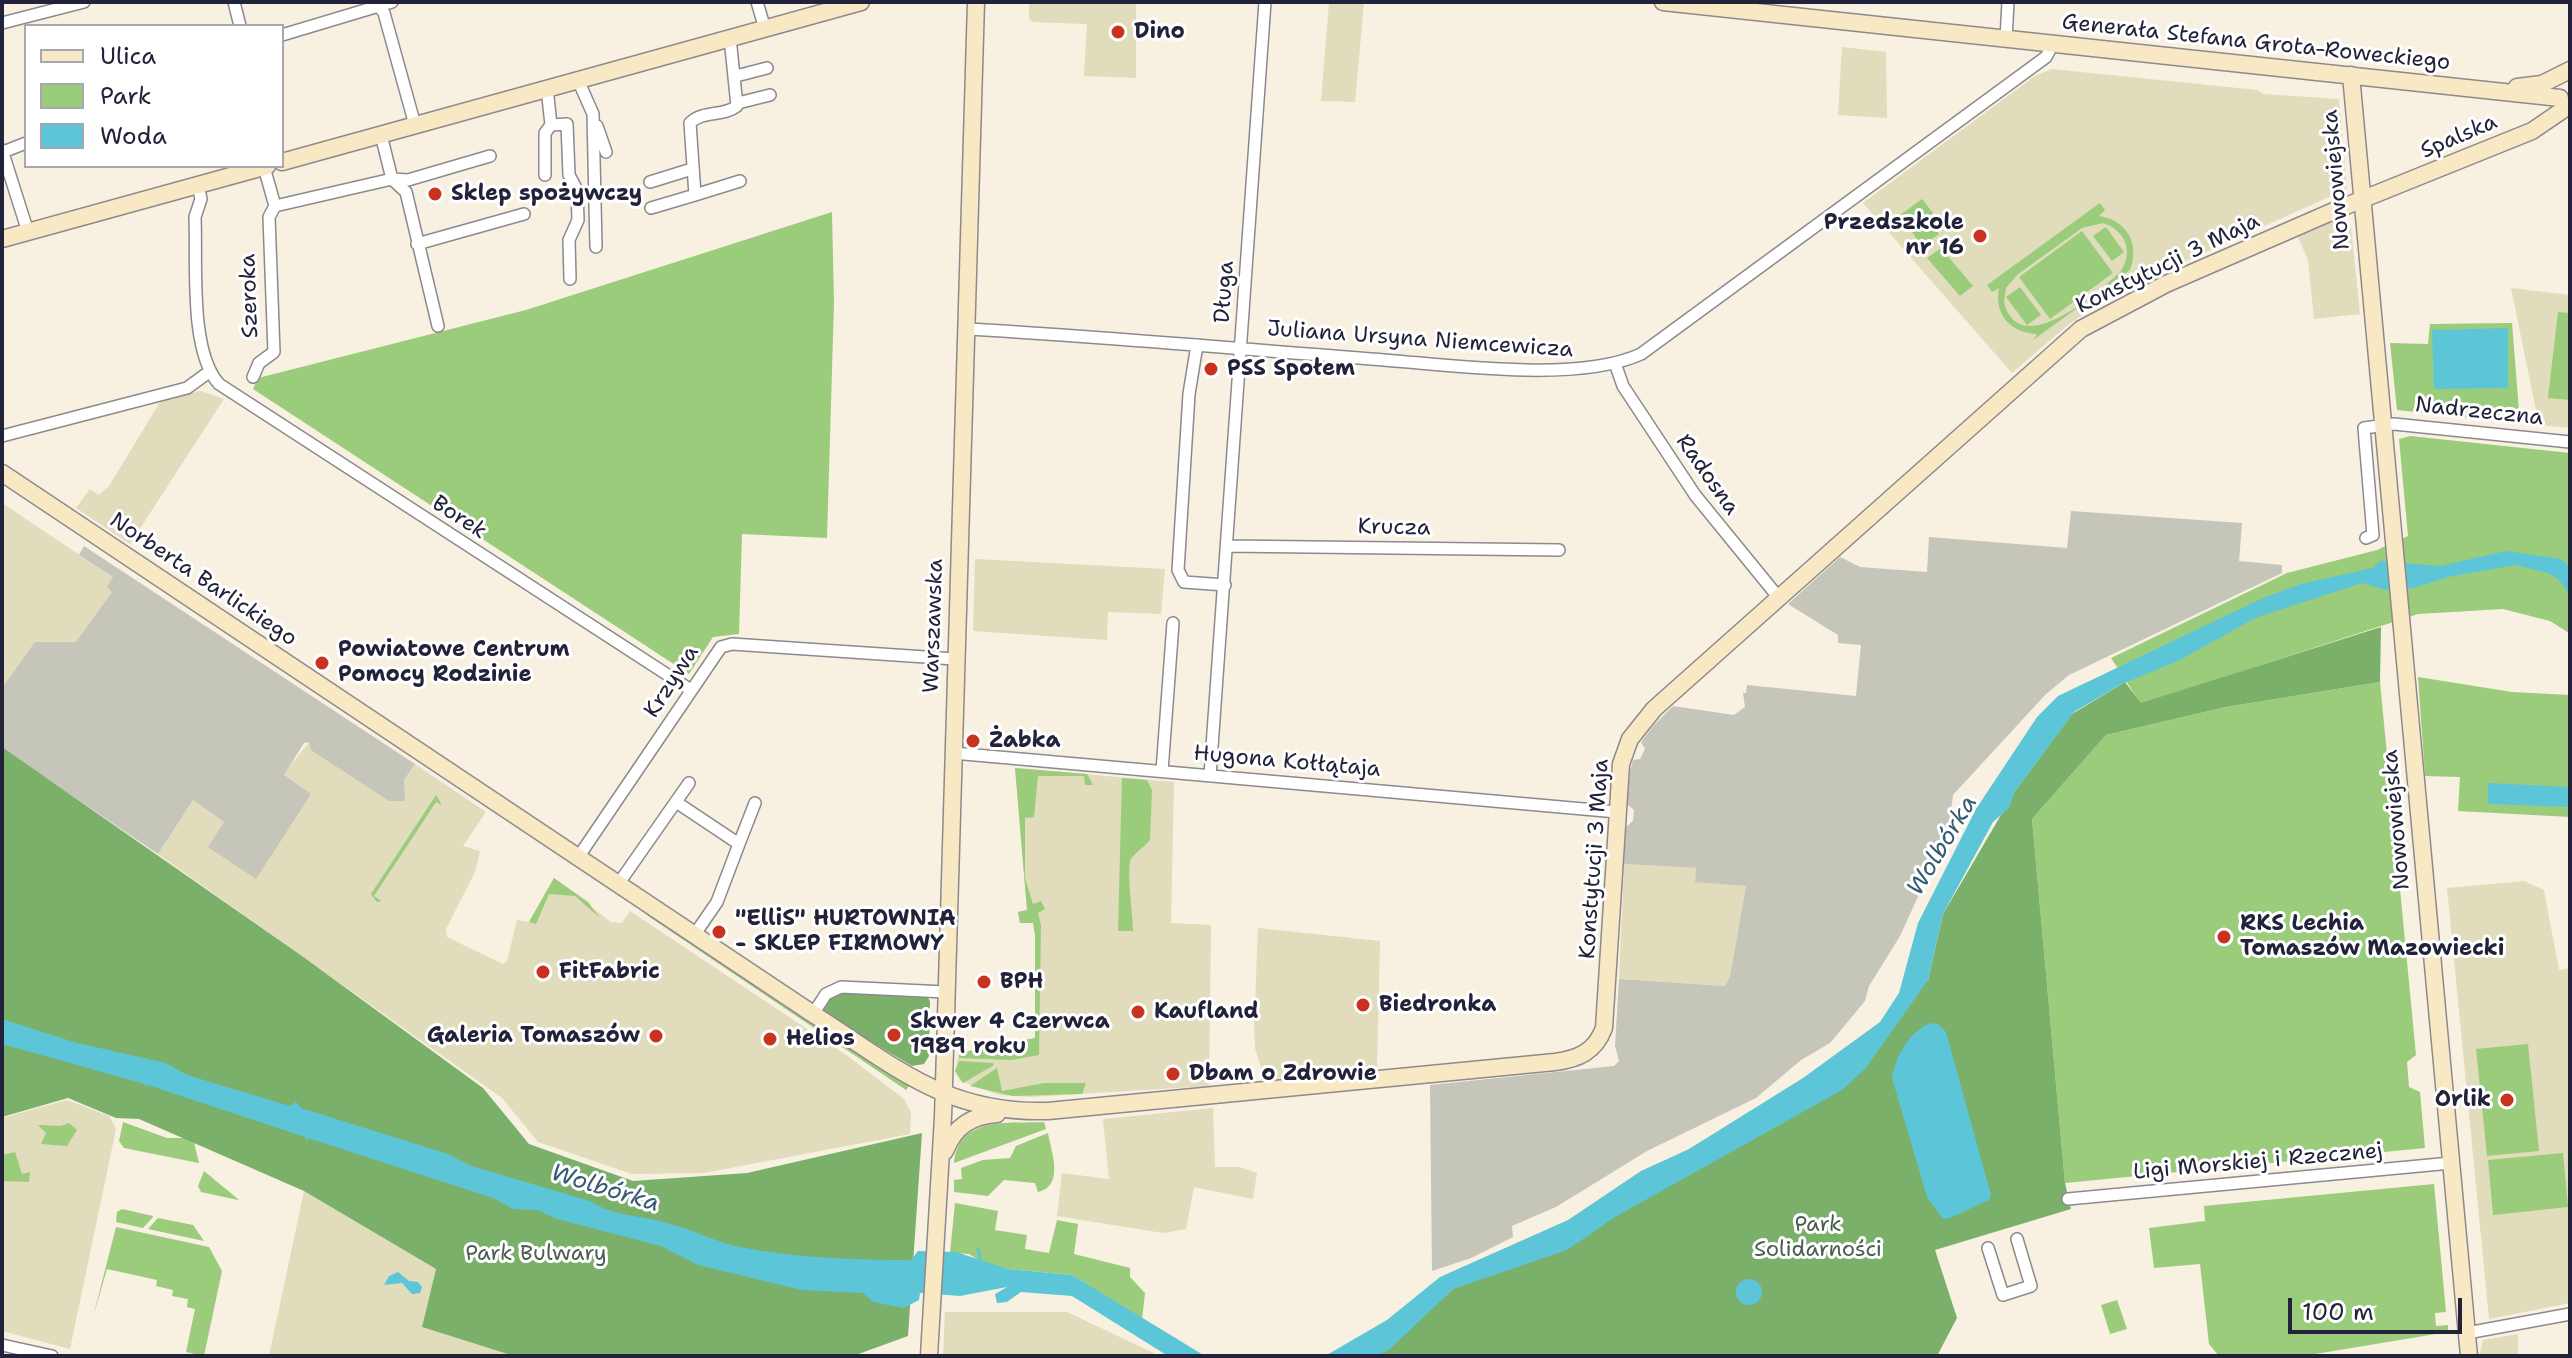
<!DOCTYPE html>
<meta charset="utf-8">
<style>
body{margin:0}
#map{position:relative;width:2572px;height:1358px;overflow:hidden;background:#f8f0e1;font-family:"Shantell Sans",sans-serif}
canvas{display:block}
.frame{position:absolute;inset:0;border:4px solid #22223b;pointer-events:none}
.legend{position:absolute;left:24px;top:24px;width:260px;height:144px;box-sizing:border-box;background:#fff;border:2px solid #a7a7b1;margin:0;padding:10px 14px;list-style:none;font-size:24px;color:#22223b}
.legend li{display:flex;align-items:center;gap:16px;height:40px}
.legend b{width:40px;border:2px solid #a7a7b1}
.scale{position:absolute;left:2288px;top:1298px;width:174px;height:36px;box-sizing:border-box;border:4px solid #22223b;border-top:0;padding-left:10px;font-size:24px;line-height:28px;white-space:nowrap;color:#22223b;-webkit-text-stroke:6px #fff;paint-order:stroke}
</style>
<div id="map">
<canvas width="2572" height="1358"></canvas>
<div class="frame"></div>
<ul class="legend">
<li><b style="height:10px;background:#f8e8c3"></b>Ulica</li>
<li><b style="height:22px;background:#9acc7b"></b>Park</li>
<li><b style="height:22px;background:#5cc6d8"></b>Woda</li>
</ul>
<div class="scale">100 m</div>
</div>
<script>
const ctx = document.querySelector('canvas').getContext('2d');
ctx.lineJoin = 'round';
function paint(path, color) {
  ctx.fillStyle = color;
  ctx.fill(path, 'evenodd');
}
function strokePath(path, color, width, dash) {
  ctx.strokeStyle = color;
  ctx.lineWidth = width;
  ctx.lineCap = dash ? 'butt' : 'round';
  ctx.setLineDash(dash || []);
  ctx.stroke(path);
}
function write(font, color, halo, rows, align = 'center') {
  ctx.font = font + ' "Shantell Sans",sans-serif';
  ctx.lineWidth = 6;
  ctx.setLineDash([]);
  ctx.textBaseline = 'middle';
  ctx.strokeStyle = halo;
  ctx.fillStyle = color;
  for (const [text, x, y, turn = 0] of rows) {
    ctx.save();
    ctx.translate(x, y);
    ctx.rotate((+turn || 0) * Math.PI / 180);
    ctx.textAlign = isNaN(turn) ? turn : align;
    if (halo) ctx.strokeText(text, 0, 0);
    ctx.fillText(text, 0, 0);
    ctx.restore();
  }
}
paint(new Path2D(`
 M 1029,2 L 1136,2 L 1136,78 L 1084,76 L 1087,24 L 1032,22 L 1029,18 Z
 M 1329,2 L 1364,2 L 1355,102 L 1321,101 Z
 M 1842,47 L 1886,52 L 1887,118 L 1838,115 Z
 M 2052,69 L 2257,90 L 2264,94 L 2339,99 L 2347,189 L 2166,270 L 2090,310 L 2068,325 L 2012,373 L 1863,203 L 2035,76 Z
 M 2342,218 L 2351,227 L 2360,314 L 2314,319 L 2308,260 L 2298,237 Z
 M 2511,288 L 2570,295 L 2570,428 L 2539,425 Z
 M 200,391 L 224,399 L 130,544 L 76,508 L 90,489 L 99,495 L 109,486 L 160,402 L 156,397 L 163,400 Z
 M 2,503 L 114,578 L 113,591 L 76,643 L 35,643 L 2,688 Z
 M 975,559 L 1165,569 L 1161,614 L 1108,612 L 1107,640 L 973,631 Z
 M 309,742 L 311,750 L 404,780 L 415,764 L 486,812 L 463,846 L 480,851 L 475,872 L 446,929 L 447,937 L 503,964 L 507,961 L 517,920 L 529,922 L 554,878 L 611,922 L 622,923 L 630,911 L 849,1057 L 904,1099 L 911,1112 L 910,1134 L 704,1173 L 632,1174 L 538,1142 L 502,1098 L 158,854 L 193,800 L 224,822 L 209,847 L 311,794 L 283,775 Z
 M 1015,768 L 1174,782 L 1171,923 L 1211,925 L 1209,1086 L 1030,1097 L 999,1095 L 960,1081 L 955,1071 L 959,1053 L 1035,1038 L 1035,935 L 1033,923 L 1020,923 L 1018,912 L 1027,910 Z
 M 1624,864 L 1696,868 L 1695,881 L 1746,886 L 1730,976 L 1725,986 L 1619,979 Z
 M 2524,881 L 2544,890 L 2559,970 L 2570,968 L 2570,1303 L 2489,1319 L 2447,888 Z
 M 1258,928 L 1380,941 L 1377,1069 L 1265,1080 L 1255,1048 L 1254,1026 Z
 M 67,1100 L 109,1116 L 116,1129 L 70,1349 L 2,1331 L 2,1118 Z
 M 1213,1108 L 1215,1167 L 1239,1167 L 1257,1173 L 1253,1199 L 1194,1187 L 1186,1229 L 1163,1233 L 1057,1216 L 1062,1173 L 1109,1179 L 1103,1119 Z
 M 304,1191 L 436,1269 L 422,1327 L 514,1356 L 269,1356 Z
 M 945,1312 L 1067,1312 L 1160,1356 L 943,1356 Z
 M 2518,1334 L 2518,1356 L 2479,1356 L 2483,1340 Z`), '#e1dcbb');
paint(new Path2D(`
 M 2071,511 L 2242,523 L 2239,561 L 2282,565 L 2282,573 L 2069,675 L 2046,694 L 1953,795 L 1948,831 L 1900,936 L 1869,986 L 1865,1001 L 1830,1043 L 1801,1060 L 1756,1098 L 1647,1151 L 1556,1207 L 1512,1226 L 1513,1237 L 1471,1258 L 1432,1271 L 1430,1085 L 1614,1066 L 1619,1061 L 1615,1046 L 1619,979 L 1725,986 L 1730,976 L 1746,886 L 1695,882 L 1696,868 L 1624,864 L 1626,827 L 1633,821 L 1634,810 L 1627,804 L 1630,771 L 1633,760 L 1640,759 L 1645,749 L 1641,742 L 1655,724 L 1673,706 L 1734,715 L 1745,707 L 1743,693 L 1746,693 L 1747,685 L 1856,696 L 1861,645 L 1838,643 L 1838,635 L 1788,604 L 1840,557 L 1860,567 L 1927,572 L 1929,537 L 2067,548 Z
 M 84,546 L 415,764 L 404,780 L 405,801 L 389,801 L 311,750 L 309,742 L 304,743 L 284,775 L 311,794 L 256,879 L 208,847 L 224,822 L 193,800 L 158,854 L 2,748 L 2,688 L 35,642 L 76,642 L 112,592 L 107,587 L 113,577 L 79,555 Z`), '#c5c5b9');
paint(new Path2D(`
 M 1922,199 L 1933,213 L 1928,217 L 1939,234 L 1922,246 L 1900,215 Z
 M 2100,203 L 2105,210 L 2099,216 C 2127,220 2140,244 2130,270 L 2033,340 L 2037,334 C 2010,333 1994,314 1999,288 L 1992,292 L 1987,285 ZM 2103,223 C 2125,230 2134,251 2121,271 C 2098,293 2019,362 2004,302 L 2006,288 L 2017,275 L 2082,228 Z
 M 832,212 L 834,303 L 827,538 L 742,534 L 739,634 L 713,637 L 689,674 L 253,389 L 258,378 L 526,310 Z
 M 2106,227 L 2124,252 L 2112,261 L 2093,236 Z
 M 2082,231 L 2113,273 L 2050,319 L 2019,277 Z
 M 1941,248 L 1973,286 L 1960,296 L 1927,258 Z
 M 2020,287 L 2041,315 L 2027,325 L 2006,297 Z
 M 2558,312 L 2570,313 L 2570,400 L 2548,398 Z
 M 2512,323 L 2520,423 L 2397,410 L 2390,343 L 2428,344 L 2430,324 Z
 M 2410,436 L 2570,453 L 2570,643 L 2569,633 L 2550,621 L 2503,609 L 2418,614 L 2141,704 L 2111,658 L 2287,573 L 2377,550 L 2408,536 L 2399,439 Z
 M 2418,677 L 2512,692 L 2570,695 L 2570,817 L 2458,811 L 2460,777 L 2425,776 Z
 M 2380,682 L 2416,1055 L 2407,1062 L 2409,1087 L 2420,1092 L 2425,1148 L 2065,1183 L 2032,819 L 2106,735 L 2226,707 Z
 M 1015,768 L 1087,774 L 1093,785 L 1085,785 L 1084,776 L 1038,776 L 1034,817 L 1025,818 L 1025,878 L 1033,904 L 1041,901 L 1045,909 L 1038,913 L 1041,925 L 1039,1055 L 1012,1060 L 959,1058 L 959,1053 L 1035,1038 L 1035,935 L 1033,923 L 1020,923 L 1018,912 L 1027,910 Z
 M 1122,778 L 1147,780 L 1152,790 L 1150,840 C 1144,847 1136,852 1131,859 C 1126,867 1133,916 1133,931 L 1118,931 Z
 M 436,795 L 442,805 L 436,802 L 374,896 L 381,901 L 377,902 L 371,894 Z
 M 554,878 L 588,902 L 600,918 L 575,896 L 549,894 L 536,924 L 529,922 Z
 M 645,909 L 909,1086 L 906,1090 L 651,918 L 643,912 Z
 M 2528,1044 L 2539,1151 L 2487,1156 L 2476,1049 Z
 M 959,1061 L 993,1063 L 994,1065 L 963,1083 L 955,1071 Z
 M 997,1068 L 1002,1091 L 1044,1083 L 1086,1083 L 1082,1094 L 1013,1096 L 970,1086 Z
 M 123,1122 L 167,1138 L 193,1138 L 199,1163 L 124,1148 L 119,1141 Z
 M 1044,1122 L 1046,1129 L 954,1163 C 959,1115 1008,1124 1044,1122 Z
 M 69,1123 L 77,1130 L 67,1146 L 41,1144 L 46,1133 L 38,1125 L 61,1126 Z
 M 1048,1133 C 1051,1151 1065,1186 1038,1192 L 1035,1183 L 1004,1180 L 988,1196 L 954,1192 L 954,1180 L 962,1179 L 961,1168 L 983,1160 L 1010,1158 L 1016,1146 Z
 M 15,1152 L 22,1174 L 30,1172 L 29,1182 L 2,1181 L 2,1155 Z
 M 2563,1153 L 2568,1207 L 2493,1215 L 2488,1160 Z
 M 204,1171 L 238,1199 L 238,1200 L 201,1192 L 198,1186 Z
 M 2434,1184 L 2446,1312 L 2435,1313 L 2436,1326 L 2448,1325 L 2448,1332 L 2303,1356 L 2219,1356 L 2209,1344 L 2200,1264 L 2154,1268 L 2149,1228 L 2205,1221 L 2204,1206 Z
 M 955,1203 L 998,1211 L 995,1230 L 1027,1235 L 1025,1249 L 1049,1253 L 1057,1220 L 1078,1224 L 1074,1254 L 1130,1268 L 1130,1277 L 1145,1293 L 1142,1320 L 1072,1275 L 1008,1269 L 985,1264 L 969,1254 L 950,1253 Z
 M 122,1209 L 153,1216 L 153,1217 L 143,1228 L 116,1222 L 117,1212 Z
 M 158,1218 L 193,1225 L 204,1241 L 148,1229 Z
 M 116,1227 L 209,1247 L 222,1271 L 204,1356 L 186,1352 L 195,1309 L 187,1307 L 188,1299 L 172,1296 L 173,1290 L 156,1286 L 157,1280 L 107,1269 L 93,1317 Z
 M 2117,1300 L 2127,1329 L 2110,1334 L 2101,1305 Z`), '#9acc7b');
paint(new Path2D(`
 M 2381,627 L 2380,682 L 2226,707 L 2106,735 L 2032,819 L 2065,1183 L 2071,1209 L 1935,1250 L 1957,1318 L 1937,1356 L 1378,1356 L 1453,1289 L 1816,1104 L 1928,980 L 1943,914 L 2015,791 L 2072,714 L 2125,682 L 2141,703 Z
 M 2,747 L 302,956 L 483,1088 L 529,1144 L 633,1181 L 747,1173 L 922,1133 L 908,1336 L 853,1356 L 514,1356 L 422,1327 L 436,1269 L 304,1191 L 139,1119 L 116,1118 L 68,1098 L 2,1117 Z
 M 849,992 L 926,995 L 930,1001 L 929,1056 L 924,1064 L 912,1066 L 825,1014 L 823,1007 L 832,997 Z`), '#7bb06b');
paint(new Path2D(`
 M 2508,328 L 2508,388 L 2434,389 L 2432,330 Z
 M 2506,551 L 2561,559 L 2570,567 L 2570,595 L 2560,581 L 2548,573 L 2515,565 L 2448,577 L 2414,588 L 2385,590 L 2362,583 L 2255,618 L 2180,660 L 2120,685 L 2074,712 L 2015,791 L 2009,808 L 1993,822 L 1943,914 L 1928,980 L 1865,1069 L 1842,1090 L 1615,1217 L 1567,1250 L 1453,1289 L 1390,1349 L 1377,1356 L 1325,1356 L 1387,1320 L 1440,1277 L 1568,1220 L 1641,1171 L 1689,1149 L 1803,1078 L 1880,1022 L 1899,993 L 1918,923 L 1976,809 L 2037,717 L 2058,696 L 2263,598 L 2301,584 L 2373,568 L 2380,561 L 2440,566 Z
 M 2488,783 L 2569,787 L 2568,807 L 2488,804 Z
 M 2,1019 L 77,1043 L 166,1063 L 187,1075 L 290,1106 L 296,1102 L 301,1108 L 448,1154 L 471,1166 L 590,1201 C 611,1215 635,1215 659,1221 C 687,1227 712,1241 740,1247 C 796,1258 854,1260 911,1260 L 918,1251 L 956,1252 L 1008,1269 L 1072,1275 L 1205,1356 L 1168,1356 L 1072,1296 L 1021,1292 L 1007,1302 L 997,1303 L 995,1294 L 1007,1287 L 960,1296 L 920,1293 L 919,1300 L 904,1308 L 873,1302 L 863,1293 L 802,1290 L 698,1265 L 661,1246 L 557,1219 L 537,1210 L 513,1209 L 493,1198 L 308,1138 L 307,1141 L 305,1137 L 148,1085 L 145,1087 L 145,1084 L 2,1044 Z
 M 1931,1023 L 1938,1024 L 1946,1032 L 1991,1195 L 1989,1200 L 1950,1218 L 1943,1219 L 1927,1197 L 1892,1078 C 1896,1056 1909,1031 1931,1023 Z
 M 398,1272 L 409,1281 L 418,1282 L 422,1287 L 420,1293 L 412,1294 L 402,1283 L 384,1285 L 389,1276 Z
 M1736 1292a13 13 0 1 1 26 0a13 13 0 1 1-26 0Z`), '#5cc6d8');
strokePath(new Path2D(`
 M 978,1249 L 980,1260
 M 1669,1355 L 1669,1356`), '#5cc6d8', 3);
const street = new Path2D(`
 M 234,2 L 240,26
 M 376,2 L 384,13 L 415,125
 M 757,2 L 765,29
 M 2,23 L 84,2
 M 282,35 L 392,2
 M 2006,39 L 2008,2
 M 736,76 L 767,68
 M 578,80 L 593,114 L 596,247
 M 738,103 L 770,95
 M 551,125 L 567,124 L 569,175 L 577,190 L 578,220 L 569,240 L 570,279
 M 597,126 L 606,152
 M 381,135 L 392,179 L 406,192 L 438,326
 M 2,150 L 28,232
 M 3,152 L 26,143
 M 545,175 L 545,133 L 551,125 L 547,88
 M 650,182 L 692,169
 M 198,185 L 201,199 L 195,217 C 197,262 189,351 219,384 L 691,690
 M 695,195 L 740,181
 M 275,206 L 392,179 L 408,180 L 490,156
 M 651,208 L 695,195 L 690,123 C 703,110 723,117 737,106 L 730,38
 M 417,244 L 524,214
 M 966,329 C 1101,336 1236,349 1371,359 C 1445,364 1576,384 1641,354 L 2046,57 L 2053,44
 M 1197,345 L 1189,394 L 1178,570 L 1184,582 L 1225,585
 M 1616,366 L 1623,386 L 1695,495 L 1779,598
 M 253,377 L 259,363 L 274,352 L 269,217 L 275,206 L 264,167
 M 2,436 L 187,388 L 209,372
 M 2366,538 L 2373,535 L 2364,428 L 2394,424 L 2570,442
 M 1228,546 L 1559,550
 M 953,753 L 1617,812
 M 1162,771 L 1173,623
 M 1210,775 L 1265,2
 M 676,802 L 739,844 L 717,902 L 695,934
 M 739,844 L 755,803
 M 579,856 L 721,647 L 732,644 L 955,659
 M 619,883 L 689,783
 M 813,1014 L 826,994 L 841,987 L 945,992
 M 2068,1199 L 2451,1163
 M 1988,1248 L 2003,1295 L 2031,1286 L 2017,1239
 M 2467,1333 L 2570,1314
 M 2,1345 L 52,1356`);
const secondary = new Path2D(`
 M 1663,2 L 2560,98
 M 2351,75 L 2469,1356
 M 2517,87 L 2542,84 L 2570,70
 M 282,162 L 861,2
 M 2,239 L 267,166
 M 2,473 L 813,1014 C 895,1066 945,1114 1048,1111 L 1555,1062 C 1578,1059 1595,1052 1604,1028 L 1621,764 L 1630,739 L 1654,709 L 2081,329 L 2166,284 L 2336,210 L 2532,131 L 2570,105
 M 945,1151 C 955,1126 971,1116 997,1114
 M 929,1356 L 943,1117 L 976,2`);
strokePath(street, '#8d898e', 14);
strokePath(secondary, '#8d898e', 19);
strokePath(street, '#fff', 11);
strokePath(secondary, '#f8e8c3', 16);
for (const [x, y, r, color] of [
 [1118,32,8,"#c8321e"],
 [435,194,8,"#c8321e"],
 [1980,236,8,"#c8321e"],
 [1211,369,8,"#c8321e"],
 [322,663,8,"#c8321e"],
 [973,741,8,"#c8321e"],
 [719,932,8,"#c8321e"],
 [2224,937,8,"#c8321e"],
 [543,972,8,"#c8321e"],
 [984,982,8,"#c8321e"],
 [1363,1005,8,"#c8321e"],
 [1138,1012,8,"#c8321e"],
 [894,1035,8,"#c8321e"],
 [656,1036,8,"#c8321e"],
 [770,1039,8,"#c8321e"],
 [1173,1074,8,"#c8321e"],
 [2507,1100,8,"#c8321e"]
]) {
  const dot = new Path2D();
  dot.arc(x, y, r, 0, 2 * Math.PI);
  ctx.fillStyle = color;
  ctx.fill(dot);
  strokePath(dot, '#fff', 3);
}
write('bold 22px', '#22223b', '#fff', [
 ["Dino",1134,32],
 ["Sklep spożywczy",451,194],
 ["Przedszkole",1964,223,"right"],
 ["nr 16",1964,248,"right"],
 ["PSS Społem",1227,369],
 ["Powiatowe Centrum",338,650],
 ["Pomocy Rodzinie",338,675],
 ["Żabka",989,741],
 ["\"ElliS\" HURTOWNIA",735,919],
 ["- SKLEP FIRMOWY",735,944],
 ["RKS Lechia",2240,924],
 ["Tomaszów Mazowiecki",2240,949],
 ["FitFabric",559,972],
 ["BPH",1000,982],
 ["Biedronka",1379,1005],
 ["Kaufland",1154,1012],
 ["Skwer 4 Czerwca",910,1022],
 ["1989 roku",910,1047],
 ["Galeria Tomaszów",640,1036,"right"],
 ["Helios",786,1039],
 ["Dbam o Zdrowie",1189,1074],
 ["Orlik",2491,1100,"right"]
], 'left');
write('22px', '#22223b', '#fff', [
 ["Generała Stefana Grota-Roweckiego",2256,43,6],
 ["Spalska",2459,137,-23],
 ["Nowowiejska",2337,180,-95],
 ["Konstytucji 3 Maja",2168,264,-26],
 ["Długa",1225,292,-86],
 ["Szeroka",250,296,-92],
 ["Juliana Ursyna Niemcewicza",1420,340,4],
 ["Nadrzeczna",2479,412,6],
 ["Radosna",1707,475,55],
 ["Borek",459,518,33],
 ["Krucza",1394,528,1],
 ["Norberta Barlickiego",203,580,34],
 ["Warszawska",934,626,-88],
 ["Krzywa",672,682,-57],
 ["Hugona Kołłątaja",1287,762,5],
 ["Nowowiejska",2397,820,-95],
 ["Konstytucji 3 Maja",1595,859,-86],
 ["Ligi Morskiej i Rzecznej",2258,1162,-5]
]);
write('22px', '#4c5e51', '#fff', [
 ["Park",1818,1225],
 ["Solidarności",1818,1250],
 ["Park Bulwary",536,1254]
]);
write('italic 24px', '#365b72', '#fff', [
 ["Wolbórka",1943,846,-59],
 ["Wolbórka",605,1189,17]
]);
</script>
